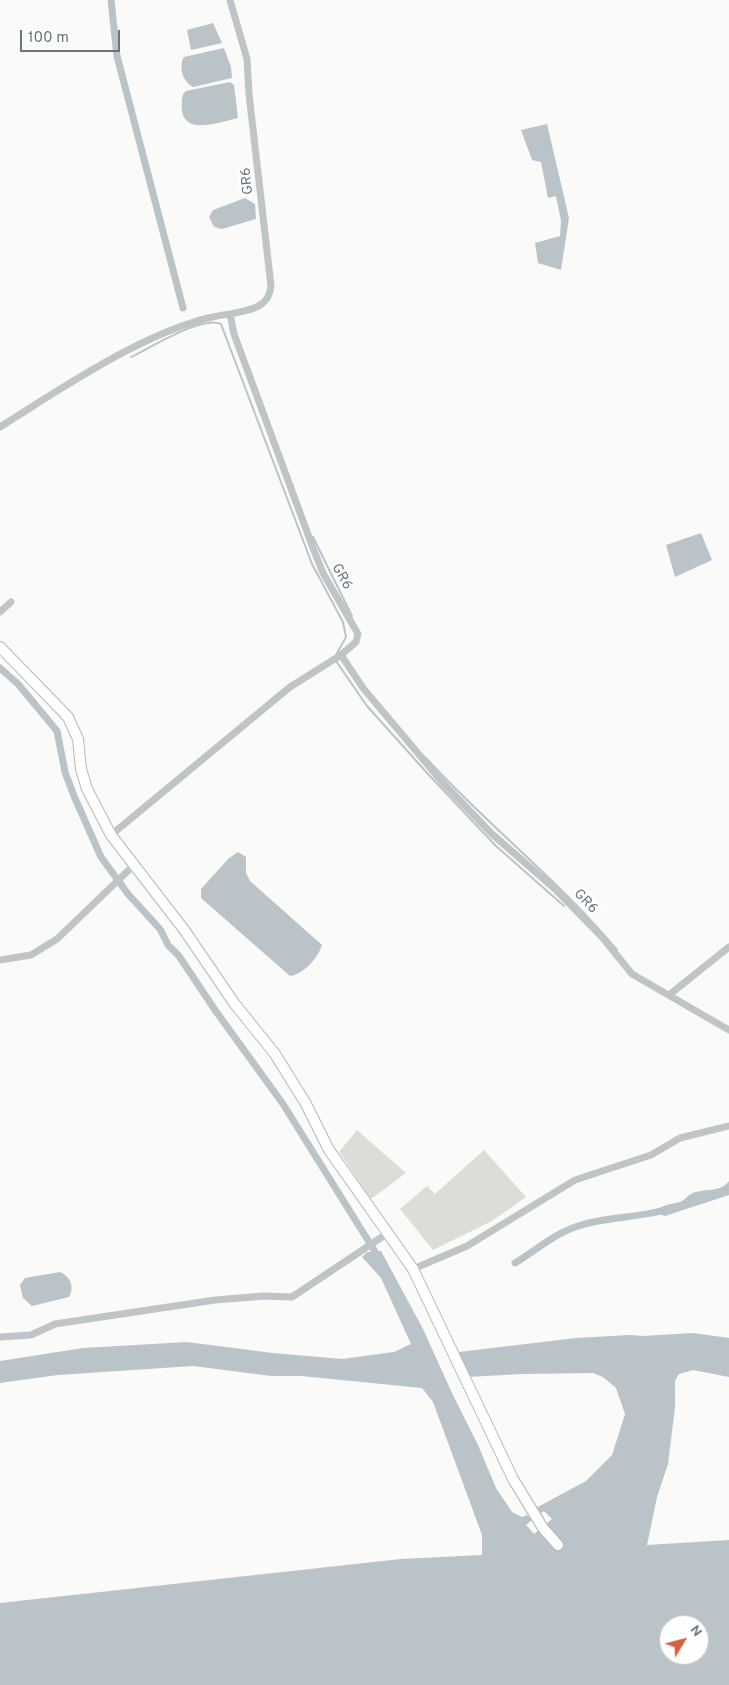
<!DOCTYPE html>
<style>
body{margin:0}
#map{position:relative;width:729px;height:1685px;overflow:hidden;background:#fafaf8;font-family:Overpass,sans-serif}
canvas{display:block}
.north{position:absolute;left:659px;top:1615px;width:50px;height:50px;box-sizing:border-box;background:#fff;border:1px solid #c2c8cc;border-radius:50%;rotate:53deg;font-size:14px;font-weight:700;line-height:20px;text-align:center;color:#667580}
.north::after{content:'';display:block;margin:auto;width:18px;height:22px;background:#d5623d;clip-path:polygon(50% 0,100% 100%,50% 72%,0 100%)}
.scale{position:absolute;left:20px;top:30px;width:100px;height:22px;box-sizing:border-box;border:2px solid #667580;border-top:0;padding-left:6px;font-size:15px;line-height:18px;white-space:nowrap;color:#667580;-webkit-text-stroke:4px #fff;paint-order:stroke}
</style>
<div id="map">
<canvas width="729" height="1685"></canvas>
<div class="north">N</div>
<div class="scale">100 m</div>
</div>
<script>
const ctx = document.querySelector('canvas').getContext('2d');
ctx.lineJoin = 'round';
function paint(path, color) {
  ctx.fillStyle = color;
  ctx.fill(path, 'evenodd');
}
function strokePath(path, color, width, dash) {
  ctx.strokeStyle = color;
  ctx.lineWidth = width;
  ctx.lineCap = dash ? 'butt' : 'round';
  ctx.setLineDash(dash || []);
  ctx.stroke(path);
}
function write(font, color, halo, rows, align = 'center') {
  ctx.font = font + ' Overpass,sans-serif';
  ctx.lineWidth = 5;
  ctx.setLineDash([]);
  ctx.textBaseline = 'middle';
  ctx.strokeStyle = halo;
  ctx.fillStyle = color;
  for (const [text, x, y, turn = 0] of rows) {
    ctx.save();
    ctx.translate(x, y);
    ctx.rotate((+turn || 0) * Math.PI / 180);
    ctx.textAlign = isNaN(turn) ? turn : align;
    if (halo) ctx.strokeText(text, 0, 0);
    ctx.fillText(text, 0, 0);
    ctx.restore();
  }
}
paint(new Path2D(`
 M 357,1130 L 406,1173 L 371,1199 L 339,1152 Z
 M 484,1150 L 526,1197 L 492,1221 L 433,1250 L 400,1209 L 427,1186 L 435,1194 Z`), '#daded7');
paint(new Path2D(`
 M 213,23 L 222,43 L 191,50 L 187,30 Z
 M 224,48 L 231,67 L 232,78 L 193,87 C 183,82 178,67 184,57 Z
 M 230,82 L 234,85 L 238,118 C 213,124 174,139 183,94 L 186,91 Z
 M 547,124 L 569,218 L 561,270 L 538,263 L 535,243 L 560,236 L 561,221 L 556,196 L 548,198 L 541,162 L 532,160 L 521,130 Z
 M 245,198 L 255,204 L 256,219 L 222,229 L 214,227 L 209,217 L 213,210 Z
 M 701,533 L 712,560 L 675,577 L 666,545 Z
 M 238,852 L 246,857 L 246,873 L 250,881 L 322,945 C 318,958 304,974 290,976 L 201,898 L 201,889 L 229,858 Z
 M 729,1181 L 729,1195 L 665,1216 L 658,1214 L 657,1211 C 663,1203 674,1205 682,1201 C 687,1198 690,1193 696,1192 C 707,1189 721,1192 729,1181 Z
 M 381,1251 L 423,1329 L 452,1393 L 478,1445 L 496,1488 L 512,1512 L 522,1517 L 527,1515 L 532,1520 L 526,1525 L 534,1534 L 552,1519 L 544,1511 L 538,1515 L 534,1509 L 586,1481 L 612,1455 L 625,1414 L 616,1388 L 603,1377 L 593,1373 L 523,1374 L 467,1377 L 459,1352 L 576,1338 L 629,1335 L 643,1336 L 693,1333 L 729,1338 L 729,1377 L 693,1370 L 679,1374 L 675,1381 L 675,1407 L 668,1464 L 657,1497 L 647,1545 L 729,1540 L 729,1685 L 0,1685 L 0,1603 L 401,1559 L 482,1555 L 482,1535 L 433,1402 L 422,1388 L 301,1376 L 271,1376 L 193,1366 L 58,1375 L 0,1383 L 0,1361 L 83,1348 L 187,1342 L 273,1353 L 342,1359 L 394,1352 L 411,1344 L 381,1278 L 362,1257 L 367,1252 ZM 669,1625 L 699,1625 L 699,1655 L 669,1655 Z
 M 60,1272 C 70,1276 75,1287 69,1297 L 32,1306 L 23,1298 L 20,1285 L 25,1278 Z`), '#bac4c8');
strokePath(new Path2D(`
 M 131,357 C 150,348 202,315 221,324 L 312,564 L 343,622 L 346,637 L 336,655
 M 313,537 L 352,616
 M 336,661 L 367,706 L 428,774 L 496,846 L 564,906
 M 425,757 C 487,825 559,880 617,950`), '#bac4c8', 2);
strokePath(new Path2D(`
 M 111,0 L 117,56 L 183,308
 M 0,668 L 18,684 L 57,731 L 65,772 L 74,796 L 101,857 L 128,894 L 160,929 L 168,945 L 179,956 L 215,1010 L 283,1104 L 379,1258
 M 515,1263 C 536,1250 554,1234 578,1226 C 606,1217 636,1218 665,1210`), '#bac4c8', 7);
const secondary = new Path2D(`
 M 0,647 L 68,717 L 78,739 L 81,769 L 87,789 L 111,835 L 185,931 L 234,1003 L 275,1054 L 306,1104 L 329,1150 L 413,1269 L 513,1479 L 543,1528 L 558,1545`);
strokePath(secondary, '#b4b9be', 12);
strokePath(new Path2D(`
 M 230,0 L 247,59 L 249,94 L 271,286 C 269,308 250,310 230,314 L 234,334 L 313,548 L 323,573 L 358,634 L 356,642 L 341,655 L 363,688 L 443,783 L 492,834 L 554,888 L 602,937 L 632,974 L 729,1030
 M 0,427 C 62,388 158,322 230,314
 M 0,612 L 11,602
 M 111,835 L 290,687 L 341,655
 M 0,960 L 31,955 L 57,939 L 133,866
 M 669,995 L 729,947
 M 413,1269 L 467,1246 L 575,1180 L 651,1155 L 680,1138 L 729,1126
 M 0,1337 L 31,1335 L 55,1324 L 215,1300 L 264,1296 L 292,1297 L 388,1233`), '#bfc4c7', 7);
strokePath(secondary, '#fff', 10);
write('14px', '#667580', '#fff', [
 ["GR6",248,181,-96],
 ["GR6",341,577,61],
 ["GR6",585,902,46]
]);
</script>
